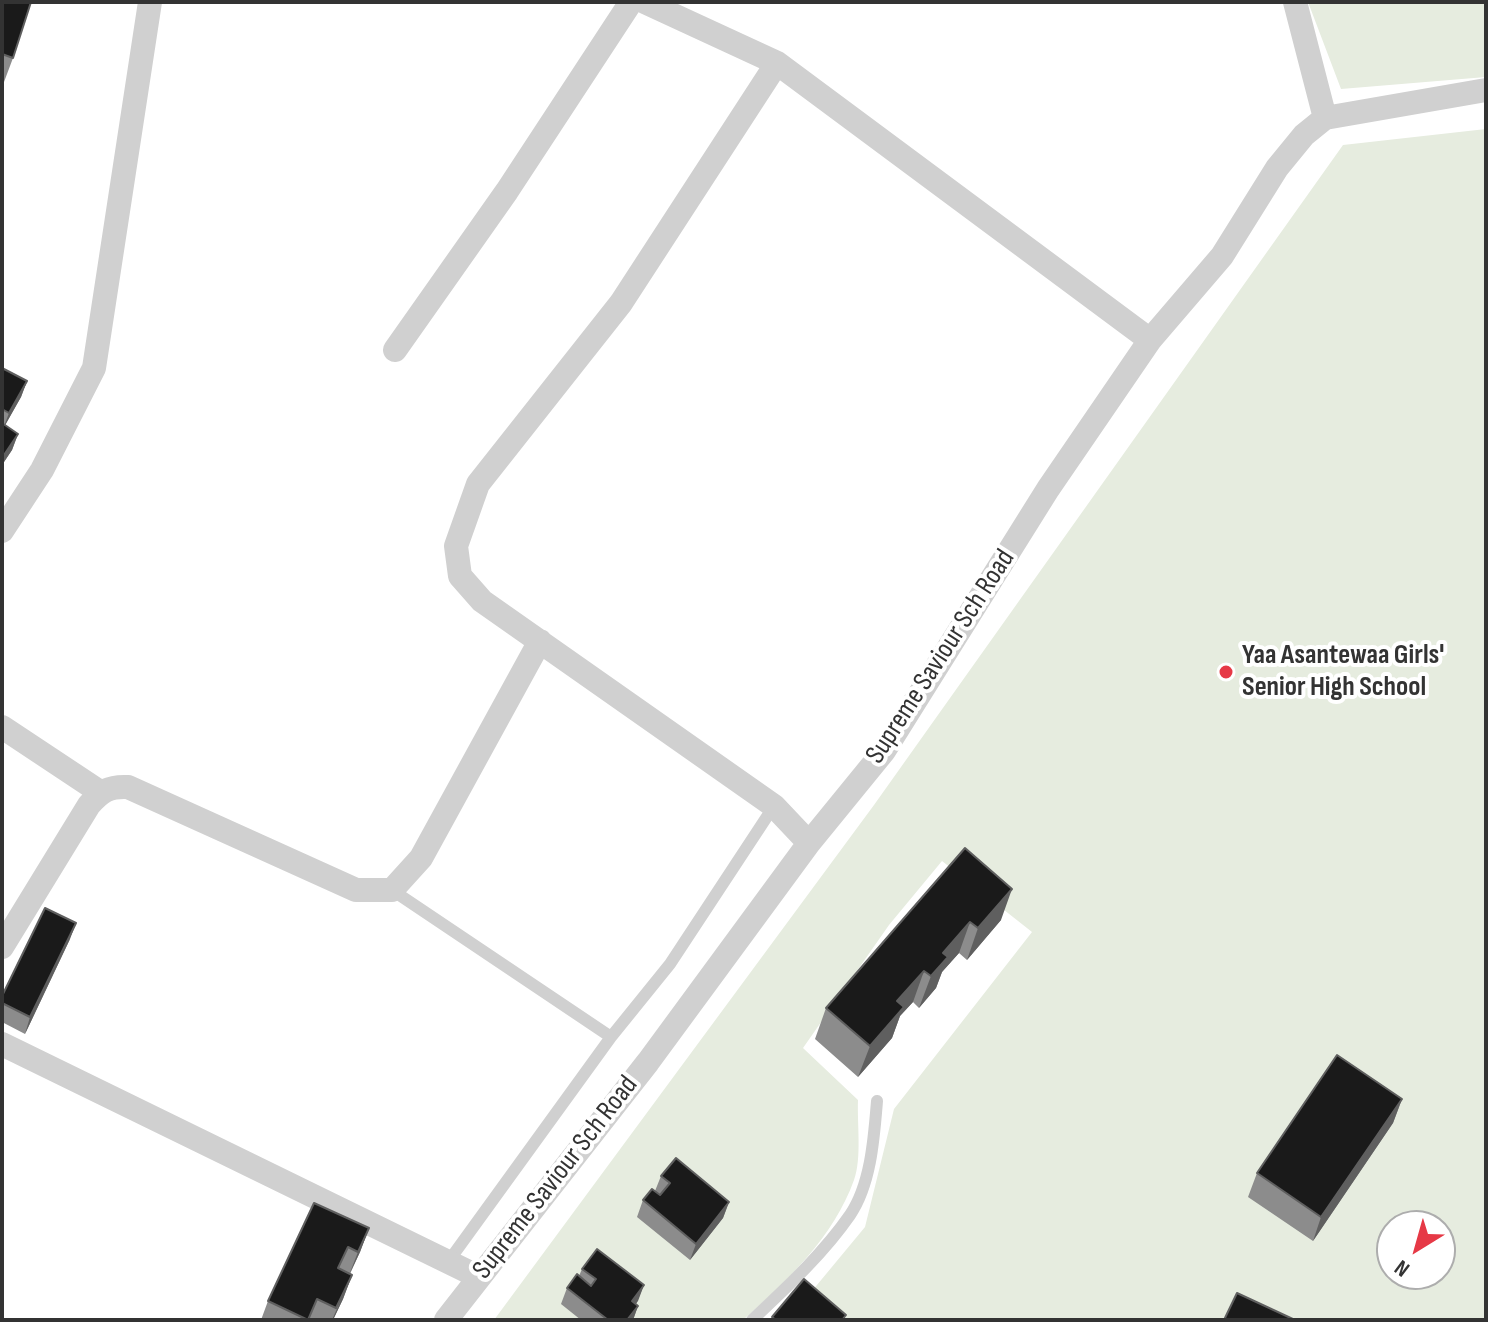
<!DOCTYPE html>
<style>
body{margin:0}
#map{position:relative;width:1488px;height:1322px;overflow:hidden;background:#fff;font-family:"Sofia Sans Condensed",sans-serif}
canvas{display:block}
.frame{position:absolute;inset:0;border:4px solid #333;pointer-events:none}
.north{position:absolute;left:1376px;top:1210px;width:80px;height:80px;box-sizing:border-box;background:#fff;border:2px solid #adadad;border-radius:50%;rotate:217deg;font-size:22px;font-weight:700;line-height:32px;text-align:center;color:#333}
.north::after{content:'';display:block;margin:auto;width:28px;height:36px;background:#e63946;clip-path:polygon(50% 0,100% 100%,50% 72%,0 100%)}
</style>
<div id="map">
<canvas width="1488" height="1322"></canvas>
<div class="frame"></div>
<div class="north">N</div>
</div>
<script>
const ctx = document.querySelector('canvas').getContext('2d');
ctx.lineJoin = 'round';
function paint(path, color) {
  ctx.fillStyle = color;
  ctx.fill(path, 'evenodd');
}
function strokePath(path, color, width, dash) {
  ctx.strokeStyle = color;
  ctx.lineWidth = width;
  ctx.lineCap = dash ? 'butt' : 'round';
  ctx.setLineDash(dash || []);
  ctx.stroke(path);
}
function write(font, color, halo, rows, align = 'center') {
  ctx.font = font + ' "Sofia Sans Condensed",sans-serif';
  ctx.lineWidth = 8;
  ctx.setLineDash([]);
  ctx.textBaseline = 'middle';
  ctx.strokeStyle = halo;
  ctx.fillStyle = color;
  for (const [text, x, y, turn = 0] of rows) {
    ctx.save();
    ctx.translate(x, y);
    ctx.rotate((+turn || 0) * Math.PI / 180);
    ctx.textAlign = isNaN(turn) ? turn : align;
    if (halo) ctx.strokeText(text, 0, 0);
    ctx.fillText(text, 0, 0);
    ctx.restore();
  }
}
paint(new Path2D(`
 M 1308,2 L 1486,2 L 1486,77 L 1341,89 Z
 M 1486,129 L 1486,1320 L 847,1320 L 812,1291 L 865,1227 L 894,1109 L 1032,932 L 942,861 L 889,925 L 803,1048 L 858,1100 C 857,1124 862,1158 854,1180 C 834,1236 787,1282 743,1320 L 494,1320 L 874,805 L 1343,145 ZM 1392,1226 L 1440,1226 L 1440,1274 L 1392,1274 Z`), '#e6ecdf');
strokePath(new Path2D(`
 M 392,890 L 611,1037
 M 448,1262 L 611,1037 L 670,964 L 774,806
 M 752,1320 C 786,1288 823,1254 850,1215 C 871,1184 874,1138 877,1101`), '#d0d0d0', 12);
strokePath(new Path2D(`
 M 645,2 L 777,63 L 1150,340
 M 1295,2 L 1325,118
 M 777,63 L 621,303 L 478,484 L 456,546 L 460,576 L 482,601 L 774,806 L 809,843
 M 395,350 L 507,191 L 631,2
 M 2,531 L 42,470 L 94,368 L 150,2
 M 2,727 L 100,792
 M 2,947 L 89,805 C 101,791 109,786 128,787 L 356,890 L 392,890 L 421,858 L 540,641
 M 2,1044 L 477,1276
 M 446,1320 L 648,1062 L 809,843 L 884,751 L 1048,489 L 1150,340 L 1222,256 L 1277,168 L 1304,135 L 1325,118 L 1486,90`), '#d0d0d0', 24);
paint(new Path2D(`
 M 2,2 L 13,58 L 4,82 L 2,81 Z
 M 2,368 L 27,381 L 21,397 L 5,425 L 18,434 L 12,450 L 2,465 Z
 M 965,848 L 1001,920 L 967,960 L 959,953 L 942,972 L 936,988 L 919,1008 L 913,1002 L 900,1016 L 892,1038 L 858,1077 L 815,1039 L 826,1008 Z
 M 70,939 L 25,1034 L 2,1022 L 2,996 Z
 M 1402,1099 L 1393,1123 L 1313,1241 L 1248,1197 L 1257,1173 Z
 M 661,1176 L 729,1202 L 723,1218 L 690,1260 L 637,1217 L 643,1200 L 655,1191 Z
 M 369,1228 L 360,1252 L 350,1274 L 352,1275 L 343,1299 L 333,1320 L 261,1320 L 268,1301 Z
 M 582,1269 L 644,1285 L 636,1304 L 638,1306 L 633,1320 L 581,1320 L 561,1304 L 567,1288 L 579,1276 Z`), '#8c8c8c');
paint(new Path2D(`
 M 27,381 L 21,397 L 3,429 L 9,413 Z
 M 18,434 L 12,450 L 2,465 L 2,458 Z
 M 1012,889 L 1001,920 L 967,960 L 978,928 Z
 M 970,922 L 959,953 L 942,972 L 936,988 L 919,1008 L 931,976 L 943,953 Z
 M 76,923 L 70,939 L 25,1034 L 30,1017 Z
 M 924,971 L 913,1002 L 900,1016 L 892,1038 L 858,1077 L 870,1046 L 897,1001 Z
 M 1402,1099 L 1393,1123 L 1313,1241 L 1321,1217 Z
 M 729,1202 L 723,1218 L 690,1260 L 696,1244 Z
 M 369,1228 L 360,1252 L 349,1275 L 358,1252 Z
 M 352,1275 L 343,1299 L 333,1320 L 332,1320 Z
 M 644,1285 L 638,1301 L 626,1317 L 632,1301 Z
 M 638,1306 L 633,1320 L 627,1320 Z`), '#5f5f5f');
const building = new Path2D(`
 M 2,2 L 31,2 L 13,58 L 2,54 Z
 M 2,368 L 27,381 L 9,413 L 2,409 Z
 M 2,423 L 18,434 L 2,458 Z
 M 965,848 L 1012,889 L 978,928 L 970,922 L 943,953 L 948,957 L 931,976 L 924,971 L 897,1001 L 904,1007 L 870,1046 L 826,1008 Z
 M 45,908 L 76,923 L 30,1017 L 2,1003 L 2,996 Z
 M 1337,1055 L 1402,1099 L 1321,1217 L 1257,1173 Z
 M 676,1158 L 729,1202 L 696,1244 L 643,1200 L 652,1189 L 660,1195 L 670,1183 L 661,1176 Z
 M 314,1203 L 369,1228 L 358,1252 L 348,1247 L 338,1268 L 352,1275 L 336,1308 L 317,1299 L 308,1320 L 268,1301 Z
 M 597,1249 L 644,1285 L 632,1301 L 638,1306 L 627,1320 L 608,1320 L 567,1288 L 577,1274 L 591,1286 L 596,1279 L 582,1269 Z
 M 804,1279 L 846,1315 L 842,1320 L 776,1320 L 772,1317 Z
 M 1237,1293 L 1295,1320 L 1224,1320 Z`);
paint(building, '#1a1a1a');
strokePath(building, '#5f5f5f', 2);
for (const [x, y, r, color] of [
 [1226,672,8,"#e63946"]
]) {
  const dot = new Path2D();
  dot.arc(x, y, r, 0, 2 * Math.PI);
  ctx.fillStyle = color;
  ctx.fill(dot);
  strokePath(dot, '#fff', 3);
}
write('bold 28px', '#333', '#fff', [
 ["Yaa Asantewaa Girls'",1242,656],
 ["Senior High School",1242,688]
], 'left');
write('28px', '#333', '#fff', [
 ["Supreme Saviour Sch Road",941,657,-57],
 ["Supreme Saviour Sch Road",556,1178,-52]
]);
</script>
